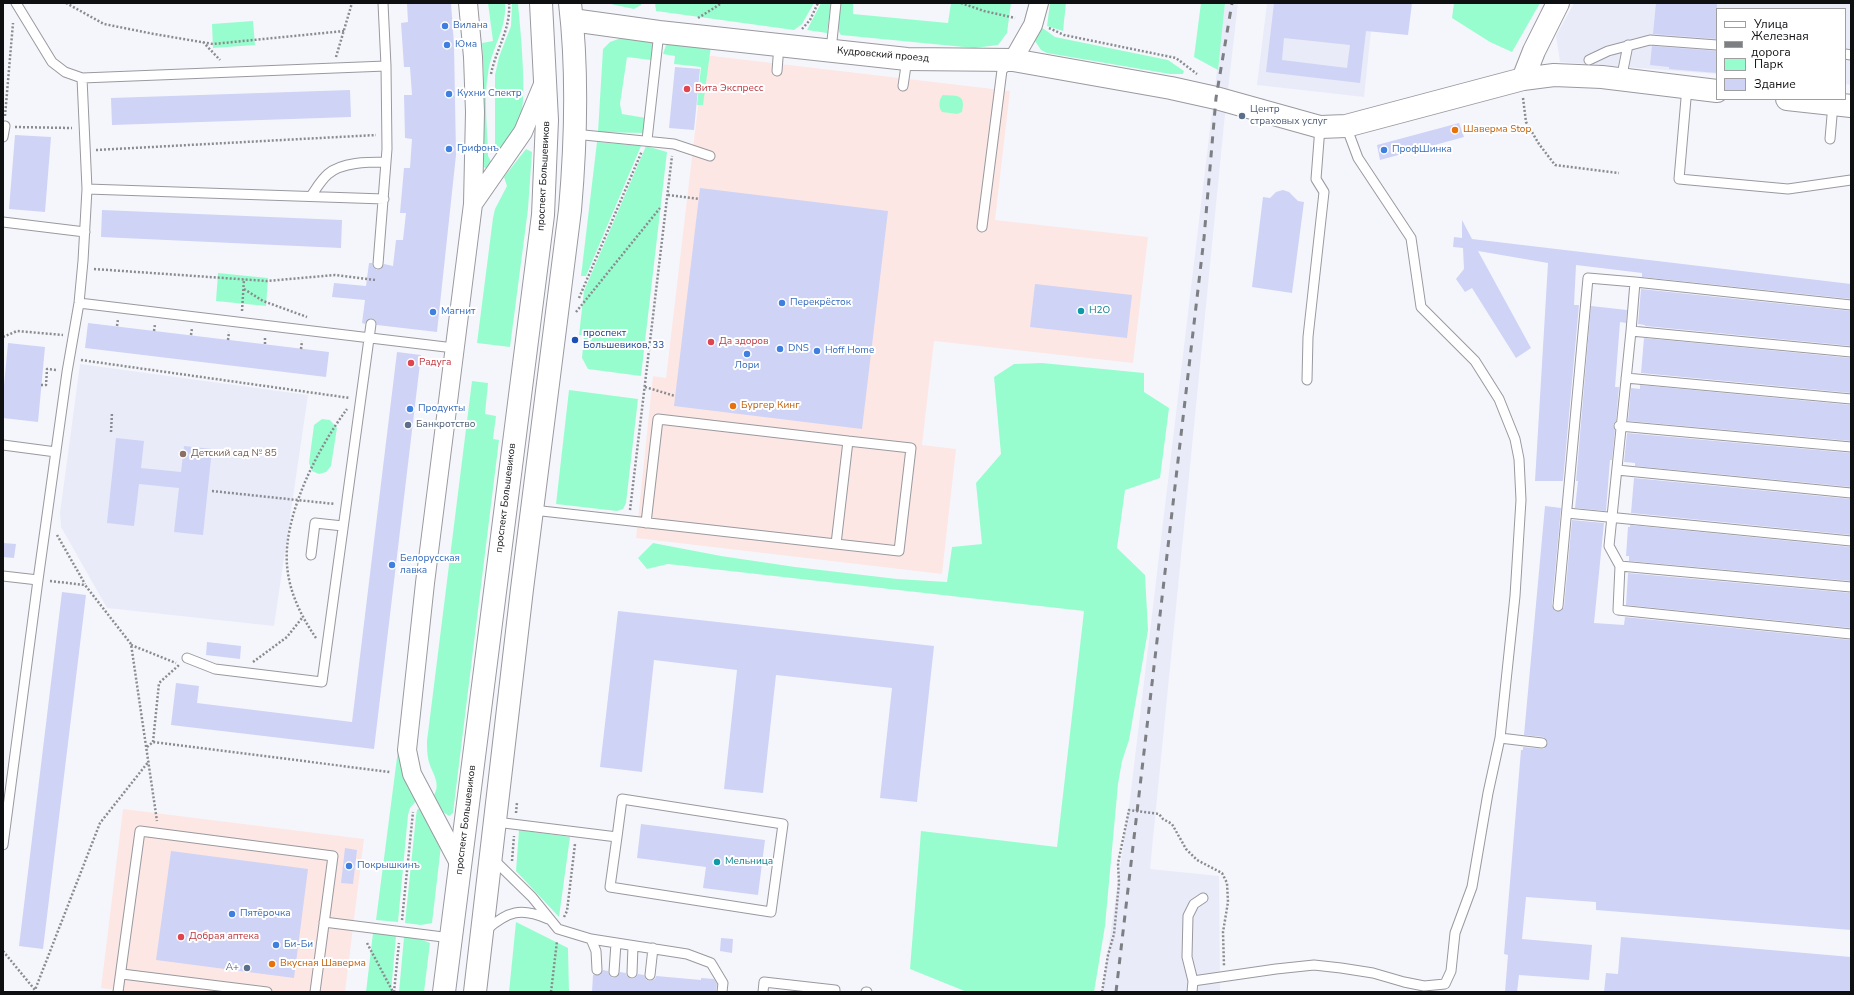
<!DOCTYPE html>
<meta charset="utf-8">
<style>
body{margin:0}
#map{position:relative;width:1854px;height:995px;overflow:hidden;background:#f5f6fc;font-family:"Nunito Sans",sans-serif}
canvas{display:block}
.frame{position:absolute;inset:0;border:4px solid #0e0f11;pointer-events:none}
.legend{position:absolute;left:1716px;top:8px;width:130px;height:92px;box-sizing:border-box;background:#fff;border:1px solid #9f9fa0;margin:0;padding:5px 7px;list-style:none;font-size:12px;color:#0e0f11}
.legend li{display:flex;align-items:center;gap:8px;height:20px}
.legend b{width:20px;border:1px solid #9f9fa0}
</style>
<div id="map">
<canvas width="1854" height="995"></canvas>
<div class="frame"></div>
<ul class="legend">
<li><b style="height:5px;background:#fff"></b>Улица</li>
<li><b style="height:5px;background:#7e7f83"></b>Железная дорога</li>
<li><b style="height:11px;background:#98fdce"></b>Парк</li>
<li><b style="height:11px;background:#cfd3f6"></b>Здание</li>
</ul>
</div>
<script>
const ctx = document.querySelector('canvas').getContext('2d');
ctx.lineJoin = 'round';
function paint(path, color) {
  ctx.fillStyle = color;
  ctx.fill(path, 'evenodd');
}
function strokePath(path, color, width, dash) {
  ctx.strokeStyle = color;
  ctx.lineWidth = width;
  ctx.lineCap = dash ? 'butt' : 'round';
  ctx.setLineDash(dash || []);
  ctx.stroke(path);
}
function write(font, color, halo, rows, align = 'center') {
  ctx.font = font + ' "Nunito Sans",sans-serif';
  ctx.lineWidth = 4;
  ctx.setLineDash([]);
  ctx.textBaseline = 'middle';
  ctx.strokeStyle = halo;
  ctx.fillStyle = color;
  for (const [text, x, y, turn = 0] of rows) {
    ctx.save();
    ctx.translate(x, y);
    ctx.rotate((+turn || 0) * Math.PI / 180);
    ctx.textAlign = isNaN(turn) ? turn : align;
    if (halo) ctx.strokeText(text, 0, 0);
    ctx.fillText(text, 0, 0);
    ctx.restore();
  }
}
paint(new Path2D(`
 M 704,55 L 1010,91 L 995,220 L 1148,237 L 1133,363 L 934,341 L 922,445 L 956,449 L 942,574 L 636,538 L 653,376 L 666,378 Z
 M 123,809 L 364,839 L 345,992 L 131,992 L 101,988 Z`), '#fde7e4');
paint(new Path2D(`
 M 1225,3 L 1238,3 L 1224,124 L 1150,869 L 1219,876 L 1220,992 L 1102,992 L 1130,799 Z
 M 1267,3 L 1374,3 L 1364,97 L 1257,85 Z
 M 1574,3 L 1851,3 L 1851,85 L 1845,84 L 1845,9 L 1717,9 L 1717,74 L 1560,62 L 1556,36 Z
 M 80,364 L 308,395 L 274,626 L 107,608 L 61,527 L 60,513 Z`), '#e9ebf8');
paint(new Path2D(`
 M 488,3 L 505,3 C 507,30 491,48 488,74 C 484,95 487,127 488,150 L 488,156 L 493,165 L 488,170 L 484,167 L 484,76 L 482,43 L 493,41 Z
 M 512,3 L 518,3 C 520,26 528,101 520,119 C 514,133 504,146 497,159 L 495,144 L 495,75 L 499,57 L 511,26 Z
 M 606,3 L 641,3 L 641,5 L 634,9 Z
 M 655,3 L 814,3 L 802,24 L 794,30 L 656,11 Z
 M 821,3 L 831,3 L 827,33 L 807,30 Z
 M 841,3 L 853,3 L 853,14 L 948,23 L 951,3 L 1011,3 L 1007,33 L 998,45 L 974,48 L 841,35 C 835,27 840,12 841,3 Z
 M 1050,3 L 1066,3 L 1063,31 L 1047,26 Z
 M 1201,3 L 1225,3 L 1218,70 L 1194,57 Z
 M 1454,3 L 1540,3 L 1512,52 L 1490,42 L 1452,18 Z
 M 253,21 L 255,45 L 213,48 L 212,24 Z
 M 1038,27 L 1044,29 L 1055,37 L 1168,60 L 1184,71 L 1183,74 L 1170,74 L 1047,53 L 1041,50 L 1033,38 Z
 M 624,37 L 651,39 L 654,43 L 654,58 L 651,60 L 627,57 L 620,104 L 622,114 L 646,118 L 646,132 L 643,133 L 598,132 L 603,49 L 610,42 Z
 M 667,42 L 711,46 L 703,105 L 697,105 L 701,67 L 674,64 L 675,56 L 663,54 Z
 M 943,95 C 958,96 966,94 962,112 L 957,114 L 942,112 C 938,107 939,99 943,95 Z
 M 597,142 L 641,146 L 586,276 L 581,276 Z
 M 646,146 L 667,152 L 641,376 L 588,369 L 582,358 L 584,335 L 579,335 L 584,291 Z
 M 526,149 L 532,152 L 528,209 L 510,347 L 477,343 L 493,218 L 495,209 L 507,186 L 504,177 Z
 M 218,273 L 268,278 L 266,306 L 216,301 Z
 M 1042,363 L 1144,373 L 1144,392 L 1169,408 L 1160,478 L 1125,490 L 1117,548 L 1145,575 L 1148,630 L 1129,740 L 1122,761 L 1118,784 L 1105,926 L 1094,992 L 967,992 L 910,969 L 921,831 L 1057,847 L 1084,611 L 668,564 L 647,569 L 638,558 L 653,543 L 721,556 L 795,567 L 897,579 L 947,582 L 952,547 L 982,544 L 976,483 L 1001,454 L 994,377 L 1014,364 Z
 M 472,381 L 488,383 L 485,414 L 496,416 L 493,439 L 499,440 L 453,813 L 449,816 L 443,812 L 434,795 C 442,782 430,771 428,758 C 427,752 427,747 427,741 Z
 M 569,390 L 638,399 L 626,503 L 623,509 L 617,511 L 556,504 Z
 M 322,419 L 330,420 L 337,428 L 331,466 L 326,472 L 319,474 L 312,471 L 309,463 L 314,425 Z
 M 398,750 L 404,775 L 416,801 L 410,808 L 408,815 L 398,922 L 376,920 Z
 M 421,807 L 441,846 L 432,923 L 421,925 L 405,923 L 416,816 L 417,810 Z
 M 519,830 L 570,837 L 559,917 L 516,871 Z
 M 516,922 L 568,948 L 569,992 L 509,992 Z
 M 373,933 L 396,936 L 391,992 L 366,992 Z
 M 404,937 L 420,939 L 430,943 L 424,992 L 399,992 Z`), '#98fdce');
paint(new Path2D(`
 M 407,3 L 451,3 L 454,44 L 456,155 L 437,332 L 377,325 L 375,320 L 371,318 L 367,320 L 365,324 L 362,323 L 365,300 L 332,297 L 334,283 L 366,286 L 369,263 L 372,263 L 373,267 L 377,270 L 381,269 L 384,264 L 393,266 L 396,240 L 403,240 L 406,213 L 400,213 L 404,168 L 410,168 L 412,139 L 405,138 L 404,95 L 412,95 L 410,67 L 404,67 L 401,23 L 408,22 Z
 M 1274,3 L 1412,3 L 1408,35 L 1366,31 L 1360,83 L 1266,72 ZM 1284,38 L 1350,45 L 1347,68 L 1282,60 Z
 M 1656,3 L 1717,3 L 1717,39 L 1653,34 Z
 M 1652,46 L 1717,51 L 1717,73 L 1669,69 L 1669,67 L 1650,65 Z
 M 675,67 L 700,69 L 694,130 L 669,128 Z
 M 350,90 L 351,117 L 112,125 L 111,98 Z
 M 1459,123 L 1464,137 L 1380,160 L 1377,145 Z
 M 15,135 L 51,137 L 45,212 L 9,209 Z
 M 700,188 L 888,211 L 862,429 L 674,406 Z
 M 1283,190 L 1289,192 L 1298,201 L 1304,202 L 1292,293 L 1252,287 L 1263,197 L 1270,198 L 1276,192 Z
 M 102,210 L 342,220 L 341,248 L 101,237 Z
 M 1462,220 L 1472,239 L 1851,284 L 1851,299 L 1642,277 L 1642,273 L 1576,265 L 1574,305 L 1579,305 L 1563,481 L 1535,481 L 1548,263 L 1478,251 L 1531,348 L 1516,358 L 1472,288 L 1465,292 L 1456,279 L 1464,269 L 1463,248 L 1453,247 L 1454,237 L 1462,238 Z
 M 1035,284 L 1132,295 L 1127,338 L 1030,327 Z
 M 1641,289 L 1851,311 L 1851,346 L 1645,326 L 1645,325 L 1638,324 Z
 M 1591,306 L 1627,310 L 1626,323 L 1620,322 L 1615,387 L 1619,387 L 1616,421 L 1613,425 L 1615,430 L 1612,460 L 1610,460 L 1606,511 L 1575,508 L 1578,481 L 1576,481 Z
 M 88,323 L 329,352 L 326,377 L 85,348 Z
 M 1644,338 L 1851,358 L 1851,393 L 1641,373 Z
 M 8,343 L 45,347 L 38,422 L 3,418 L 3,396 Z
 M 397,352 L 421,355 L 374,749 L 171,725 L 176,683 L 199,686 L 197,703 L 352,722 Z
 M 1640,385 L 1851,405 L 1851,441 L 1628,421 L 1631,388 L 1640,389 Z
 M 1627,433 L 1851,453 L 1851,487 L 1635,466 L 1635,463 L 1624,462 Z
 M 116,438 L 144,441 L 141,468 L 181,472 L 184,446 L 212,449 L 203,535 L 174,532 L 179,488 L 139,484 L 134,526 L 107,523 Z
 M 1634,478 L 1851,499 L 1851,535 L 1631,513 Z
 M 1545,506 L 1561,508 L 1552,605 L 1555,611 L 1561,611 L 1564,607 L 1572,520 L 1604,523 L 1594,623 L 1624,625 L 1625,617 L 1851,640 L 1851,930 L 1596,910 L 1596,902 L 1526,897 L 1522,939 L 1592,945 L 1589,980 L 1519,975 L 1517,992 L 1505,992 L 1508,955 L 1504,954 L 1521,750 L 1523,750 L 1523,747 L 1544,749 L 1548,743 L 1547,740 L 1543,737 L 1524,735 Z
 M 1630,525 L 1851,547 L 1851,581 L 1629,561 L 1629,556 L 1626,556 L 1628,527 L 1630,527 Z
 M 3,543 L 16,544 L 14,558 L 3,557 Z
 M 1628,573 L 1851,593 L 1851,628 L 1626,605 Z
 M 62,592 L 86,595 L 43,949 L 19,946 Z
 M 618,611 L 934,646 L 917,802 L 880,798 L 892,688 L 776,675 L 763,793 L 724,789 L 737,670 L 654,660 L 642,772 L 600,767 Z
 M 207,642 L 241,646 L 240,659 L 206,655 Z
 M 641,824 L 765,840 L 758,895 L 703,888 L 706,867 L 637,858 Z
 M 345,848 L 357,850 L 353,884 L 341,883 Z
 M 171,851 L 308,869 L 294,978 L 156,960 Z
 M 1621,937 L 1851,957 L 1851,992 L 1604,992 L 1606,973 L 1618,974 Z
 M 721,938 L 733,939 L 732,953 L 720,951 Z
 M 603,970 L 608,971 L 609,975 L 613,978 L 617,977 L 620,972 L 626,973 L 627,976 L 631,979 L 635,978 L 638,974 L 644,975 L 646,980 L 650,981 L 655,979 L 656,976 L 701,980 L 701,978 L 714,979 L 717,984 L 716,992 L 592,992 L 593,975 L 600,975 Z`), '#cfd3f6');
const service = new Path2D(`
 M 16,3 L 52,62 L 65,72 L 82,78 L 87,189 L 83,261 L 79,303 L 67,372 L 38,580
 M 831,50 L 836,3
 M 1845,54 L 1851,55
 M 1589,60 L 1608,51 L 1650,40 L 1717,45
 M 777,71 L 779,45
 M 82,78 L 386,66
 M 1621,80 L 1628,45
 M 903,86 L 907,59
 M 1687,87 L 1679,179 L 1788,189 L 1851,180
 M 574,134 L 674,144 L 710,156
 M 3,137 L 5,126
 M 1830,139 L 1833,104
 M 647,140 L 659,32
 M 87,189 L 384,199
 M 311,196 C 316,189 321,180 328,174 C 342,162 368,162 386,162
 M 3,222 L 85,232
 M 982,227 L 1002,70 L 1010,63
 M 378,264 L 387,149 L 386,66 L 383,3
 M 79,303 L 454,348
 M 1631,331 L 1635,282 L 1851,305
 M 1851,352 L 1631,331 L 1609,546 L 1620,566 L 1618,610 L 1851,634
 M 1626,378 L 1851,399
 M 1307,380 L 1308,337 L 1324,192 L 1316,179 L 1320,127
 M 1619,426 L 1851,447
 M 3,445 L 56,452
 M 1617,470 L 1851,493
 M 533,510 L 836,544 L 848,441 L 658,419 L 646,523
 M 1567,513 L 1851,541
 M 836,544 L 899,551 L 911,448 L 848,441
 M 311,555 L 315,523 L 343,526
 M 1620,566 L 1851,587
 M 3,576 L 38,580 L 3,845
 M 1558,606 L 1588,278 L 1635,282
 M 187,658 L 215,669 L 322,682 L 371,324
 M 1500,738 L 1542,743
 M 496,822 L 617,837 L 610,887 L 771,912 L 783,824 L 622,799 L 617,837
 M 493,859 L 532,897 L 558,929 L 591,939 L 687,954 L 711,963 L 723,983 L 722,992
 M 1203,898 L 1194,904 L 1188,916 L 1187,957 L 1193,981 L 1276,969 L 1314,965 L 1341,968 L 1373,973 L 1404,982 L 1424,986 L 1445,984 L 1451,971 L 1455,933 L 1472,887 L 1488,793 L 1500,738 L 1515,596 L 1521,500 L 1519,459 L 1515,439 L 1499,399 L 1475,361 L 1421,307 L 1411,238 L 1358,158 L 1346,126
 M 324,922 L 451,938
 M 486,930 C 508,911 521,907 548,919
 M 591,939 L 596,951 L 597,970
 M 614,972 L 616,943
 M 632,973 L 633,946
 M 122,974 L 267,992
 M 650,975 L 653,948
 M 118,992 L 140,831 L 333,856 L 315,992
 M 763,992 L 764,982 L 835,990 L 835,992
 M 866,992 L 867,992
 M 1192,992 L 1193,981`);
const minor = new Path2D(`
 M 1013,60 L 1033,25 L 1039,3
 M 473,204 L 523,132 L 544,82
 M 460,865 L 412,774 L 407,750 L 425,583 L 473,204 L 475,112 L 473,57 L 468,3`);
const tertiary = new Path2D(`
 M 572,20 L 659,32 L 907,59 L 1013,60 L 1171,88 L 1216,98 L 1320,127 L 1346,126 L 1523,79 L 1554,75 L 1602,77 L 1717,91
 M 1523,79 L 1534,51 L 1558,3
 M 1787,99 L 1851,106`);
const primary = new Path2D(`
 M 444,992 L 543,215 L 547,120 L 541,3
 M 475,992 L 522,589 L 570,210 C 576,141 578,71 570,3`);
strokePath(service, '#99999f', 11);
strokePath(minor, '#99999f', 20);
strokePath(tertiary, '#99999f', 24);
strokePath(primary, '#99999f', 24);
strokePath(new Path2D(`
 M 66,3 L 104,24 L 154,34 L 213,44 L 344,31
 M 961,3 L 984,11 L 1015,18
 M 698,18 L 722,3
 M 1049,28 L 1064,35 L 1176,58 L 1197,74
 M 802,29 L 810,20 L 818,3
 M 203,42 L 220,60
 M 336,57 L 352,3
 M 491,74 C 496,49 511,29 509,3
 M 1523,98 L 1526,122 L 1539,144 L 1555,165 L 1619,173
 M 5,116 L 13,23
 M 15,127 L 72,128
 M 96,150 L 376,135
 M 668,195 L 699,199
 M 94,269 L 267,281 L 335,275 L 376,280
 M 244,289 L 263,301 L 307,317
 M 579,298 L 642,151
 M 242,311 L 244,279
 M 576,312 L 660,208
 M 117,326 L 118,319
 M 154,331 L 155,324
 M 191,335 L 192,328
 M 3,337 L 17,331 L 63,335
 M 228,340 L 229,332
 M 265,344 L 265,337
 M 301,349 L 302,341
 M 81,360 L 350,398
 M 41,385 L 46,385 L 47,369 L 57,370
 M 645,387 L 675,396
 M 111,432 L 112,413
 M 212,491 L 335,504
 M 630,510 L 672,156
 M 57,535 L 85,584
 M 50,581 L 85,585 L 131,644 L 157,821
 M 316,638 C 301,616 289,592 287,565 C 283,515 318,448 347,409
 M 131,645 L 176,663
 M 253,662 L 287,637 L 302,618
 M 153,742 L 159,683 L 179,665
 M 147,747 L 153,742 L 390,772
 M 516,813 L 517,802
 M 512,861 L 514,836
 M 564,917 L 567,911 L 575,844
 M 402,920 L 413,812
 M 367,943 L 393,992
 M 3,951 L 35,990 L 100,823 L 149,761
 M 394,992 L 399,943
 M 551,992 L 557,941
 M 1102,992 L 1108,955 L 1114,934 L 1119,883 L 1118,863 L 1129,810 L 1159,814 L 1163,819 L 1172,824 L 1186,849 L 1197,860 L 1222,873 L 1227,883 L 1228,902 L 1223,932 L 1224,966`), '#8a8b8f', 2.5, [2, 2]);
strokePath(service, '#fff', 9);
strokePath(minor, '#fff', 18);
strokePath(tertiary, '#fff', 22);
strokePath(primary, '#fff', 22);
strokePath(new Path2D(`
 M 1116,992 L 1204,238 L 1216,98 L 1232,3`), '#7e7f83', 3, [7, 7]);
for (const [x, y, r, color] of [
 [445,26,4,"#3f7fe0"],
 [447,45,4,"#3f7fe0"],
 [687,89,4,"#e0444e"],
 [449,94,4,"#3f7fe0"],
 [1242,116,4,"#5c6f8a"],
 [1455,130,4,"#e8710a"],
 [449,149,4,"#3f7fe0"],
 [1384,150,4,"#3f7fe0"],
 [782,303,4,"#3f7fe0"],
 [1081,311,4,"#0f9aa8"],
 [433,312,4,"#3f7fe0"],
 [575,340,4,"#1a4fb4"],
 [711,342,4,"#e0444e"],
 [780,349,4,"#3f7fe0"],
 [817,351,4,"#3f7fe0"],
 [747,354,4,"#3f7fe0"],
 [411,363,4,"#e0444e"],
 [733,406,4,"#e8710a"],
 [410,409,4,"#3f7fe0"],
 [408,425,4,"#5c6f8a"],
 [183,454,4,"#8d6e63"],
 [392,565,4,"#3f7fe0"],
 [717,862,4,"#0f9aa8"],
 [349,866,4,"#3f7fe0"],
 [232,914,4,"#3f7fe0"],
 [181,937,4,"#e0444e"],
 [276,945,4,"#3f7fe0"],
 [272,964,4,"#e8710a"],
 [247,968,4,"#5c6f8a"]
]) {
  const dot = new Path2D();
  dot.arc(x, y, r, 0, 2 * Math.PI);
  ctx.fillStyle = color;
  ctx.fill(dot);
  strokePath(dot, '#fff', 1.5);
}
write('10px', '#366cbe', '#fff', [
 ["Вилана",453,26],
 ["Юма",455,45],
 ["Кухни Спектр",457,94],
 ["Грифонъ",457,149],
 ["ПрофШинка",1392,150],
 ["Перекрёсток",790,303],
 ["Магнит",441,312],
 ["DNS",788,349],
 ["Hoff Home",825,351],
 ["Лори",747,366,"center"],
 ["Продукты",418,409],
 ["Белорусская",400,559],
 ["лавка",400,571],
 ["Покрышкинъ",357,866],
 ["Пятёрочка",240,914],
 ["Би-Би",284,945]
], 'left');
write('10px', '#0e0f11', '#fff', [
 ["Кудровский проезд",883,55,5],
 ["проспект Большевиков",544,176,-87],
 ["проспект Большевиков",506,498,-83],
 ["проспект Большевиков",466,820,-83]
]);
write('10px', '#be3a42', '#fff', [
 ["Вита Экспресс",695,89],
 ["Да здоров",719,342],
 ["Радуга",419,363],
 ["Добрая аптека",189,937]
], 'left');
write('10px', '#4e5e75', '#fff', [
 ["Центр",1250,110],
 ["страховых услуг",1250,122],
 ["Банкротство",416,425],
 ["А+",239,968,"right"]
], 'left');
write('10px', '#c56008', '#fff', [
 ["Шаверма Stop",1463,130],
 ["Бургер Кинг",741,406],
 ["Вкусная Шаверма",280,964]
], 'left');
write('10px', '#0d838f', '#fff', [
 ["H2O",1089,311],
 ["Мельница",725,862]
], 'left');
write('10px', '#164399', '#fff', [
 ["проспект",583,334],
 ["Большевиков, 33",583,346]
], 'left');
write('10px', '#785e54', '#fff', [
 ["Детский сад № 85",191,454]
], 'left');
</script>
